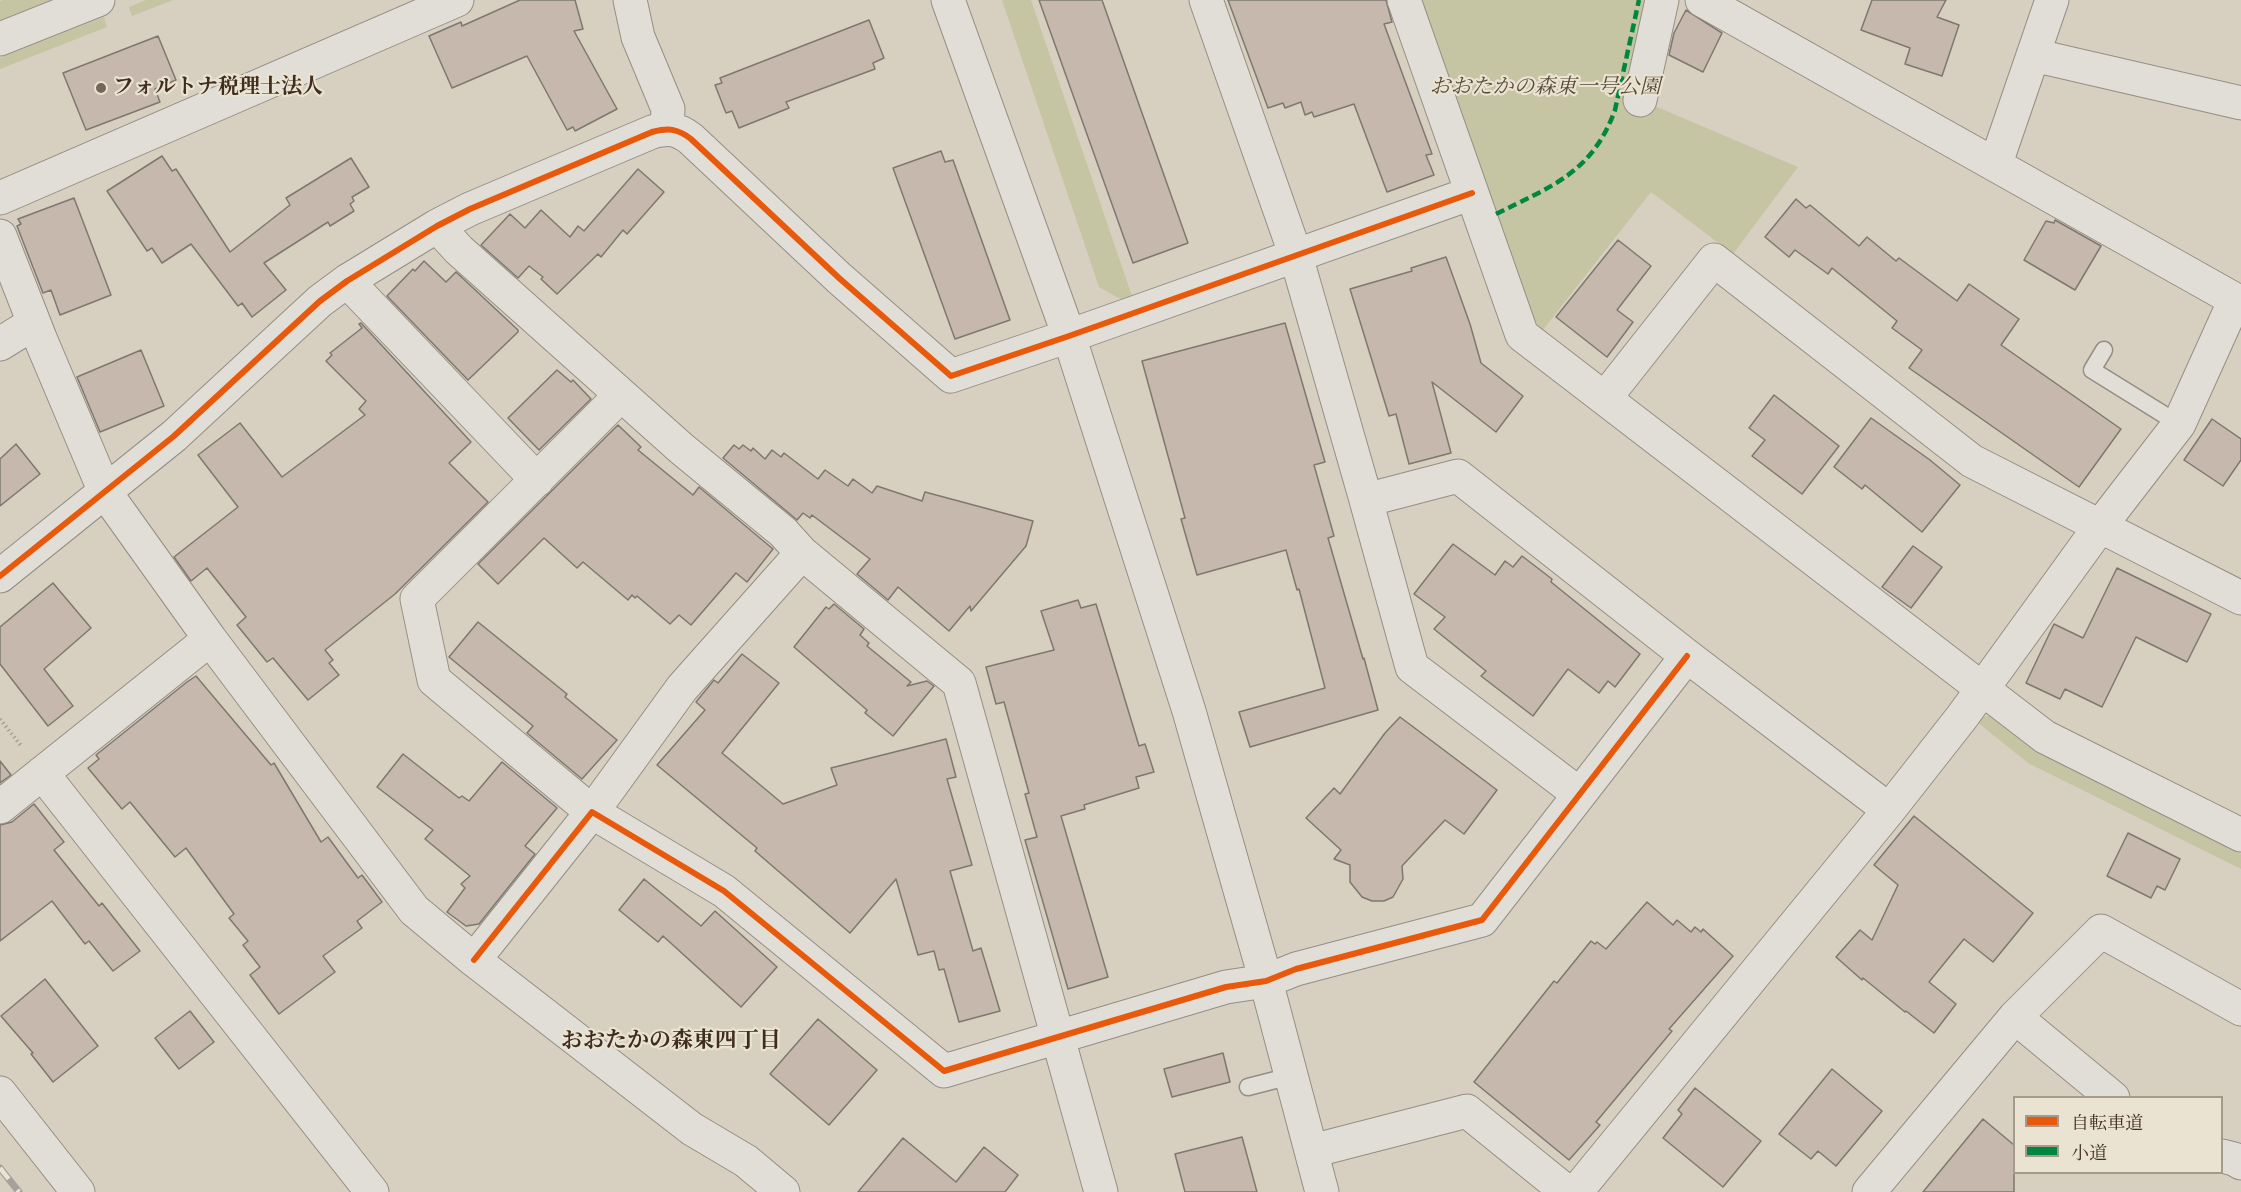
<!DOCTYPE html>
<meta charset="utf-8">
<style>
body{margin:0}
#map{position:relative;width:2241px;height:1192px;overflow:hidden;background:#d7d0c1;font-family:Alegreya,"Noto Serif JP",serif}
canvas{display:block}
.legend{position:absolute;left:2013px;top:1096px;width:210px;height:78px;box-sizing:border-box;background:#eae3d2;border:2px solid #a69a8c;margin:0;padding:8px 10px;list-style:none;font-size:18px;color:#402d22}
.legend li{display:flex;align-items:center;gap:12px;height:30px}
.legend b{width:30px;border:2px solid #a69a8c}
</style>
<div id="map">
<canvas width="2241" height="1192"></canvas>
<ul class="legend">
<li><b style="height:8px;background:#e8590c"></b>自転車道</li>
<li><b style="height:8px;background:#00873e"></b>小道</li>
</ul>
</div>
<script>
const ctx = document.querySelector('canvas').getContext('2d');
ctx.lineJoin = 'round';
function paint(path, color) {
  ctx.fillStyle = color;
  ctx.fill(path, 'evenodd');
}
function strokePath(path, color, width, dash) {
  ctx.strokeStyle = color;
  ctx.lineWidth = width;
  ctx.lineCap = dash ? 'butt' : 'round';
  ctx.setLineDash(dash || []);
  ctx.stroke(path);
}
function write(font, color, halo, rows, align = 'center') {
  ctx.font = font + ' Alegreya,"Noto Serif JP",serif';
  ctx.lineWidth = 4.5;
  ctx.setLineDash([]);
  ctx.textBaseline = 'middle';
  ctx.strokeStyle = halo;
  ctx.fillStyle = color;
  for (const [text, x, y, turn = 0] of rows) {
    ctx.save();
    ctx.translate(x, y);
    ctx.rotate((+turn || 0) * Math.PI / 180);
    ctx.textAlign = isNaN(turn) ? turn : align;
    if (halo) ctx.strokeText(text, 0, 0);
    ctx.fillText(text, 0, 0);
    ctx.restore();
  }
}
paint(new Path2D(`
 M 3,0 L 51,0 L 0,21 L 0,1 Z
 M 146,0 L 173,0 L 132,16 L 129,7 Z
 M 1002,0 L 1031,0 L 1132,296 L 1122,300 L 1099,287 Z
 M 1420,0 L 1653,0 L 1650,104 L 1798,167 L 1733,254 L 1651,192 L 1542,331 L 1534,319 Z
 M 104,17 L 107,27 L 0,69 L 0,58 Z
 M 1990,716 L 2034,750 L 2241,854 L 2241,869 L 2028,763 L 1972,718 Z`), '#c5c4a3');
const building = new Path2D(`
 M 520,0 L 575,0 L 583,29 L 574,31 L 617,109 L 575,131 L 573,127 L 567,130 L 527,56 L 452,88 L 429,36 L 461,22 L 462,26 Z
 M 1039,0 L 1102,0 L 1188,243 L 1133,263 Z
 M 1228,0 L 1386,0 L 1392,22 L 1384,24 L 1432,154 L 1426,155 L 1434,175 L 1387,192 L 1354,104 L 1314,117 L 1312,112 L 1305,115 L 1301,102 L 1285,108 L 1283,103 L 1268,108 Z
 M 1872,0 L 1946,0 L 1937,17 L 1959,25 L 1942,76 L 1905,64 L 1910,48 L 1861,30 Z
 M 1686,10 L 1722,33 L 1703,72 L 1669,55 L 1674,33 Z
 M 869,20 L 884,58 L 873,63 L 875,69 L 786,102 L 789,108 L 739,128 L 732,111 L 726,113 L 715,85 L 722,83 L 720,78 Z
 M 158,36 L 176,80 L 155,89 L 160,102 L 86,130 L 63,73 Z
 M 941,151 L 945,162 L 953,160 L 1010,320 L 955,339 L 893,168 Z
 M 162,156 L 172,171 L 176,169 L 230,252 L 290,205 L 286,198 L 351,158 L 369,187 L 352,197 L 354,201 L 350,204 L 354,211 L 330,226 L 328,222 L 264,263 L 286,290 L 252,317 L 242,303 L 238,306 L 191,244 L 162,263 L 152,248 L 147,251 L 107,191 Z
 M 638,169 L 664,192 L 627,234 L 623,230 L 601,257 L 598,254 L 557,294 L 541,279 L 543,277 L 529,266 L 518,278 L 481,245 L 510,214 L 525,228 L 541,210 L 570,237 L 578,226 L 584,231 Z
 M 74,198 L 111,295 L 60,315 L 51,290 L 43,293 L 17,226 L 21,224 L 18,219 Z
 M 1796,199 L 1806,208 L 1810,205 L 1859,246 L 1867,237 L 1896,261 L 1899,258 L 1957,301 L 1969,284 L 2019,319 L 2001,345 L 2121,429 L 2079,487 L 1909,368 L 1922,350 L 1892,328 L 1897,321 L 1832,268 L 1828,274 L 1795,250 L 1789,257 L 1765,237 Z
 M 2055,220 L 2101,246 L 2075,290 L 2024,260 L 2046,221 L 2054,223 Z
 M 1618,240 L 1651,266 L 1617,310 L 1633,322 L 1607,357 L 1556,317 Z
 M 1446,257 L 1470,324 L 1481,363 L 1523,396 L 1496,432 L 1432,382 L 1451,453 L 1409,464 L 1396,414 L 1389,416 L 1350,289 L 1412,271 L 1411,268 Z
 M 424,261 L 446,282 L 456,272 L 518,330 L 518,332 L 468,380 L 387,296 L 413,269 L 415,271 Z
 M 361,323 L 471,442 L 449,463 L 488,502 L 395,594 L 325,650 L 333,660 L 329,663 L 339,675 L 308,700 L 273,658 L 267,662 L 237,625 L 246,617 L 207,568 L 191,581 L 174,557 L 238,507 L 198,455 L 240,423 L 282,477 L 365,415 L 359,409 L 366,401 L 326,361 L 332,355 L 330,353 L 362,328 L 359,324 Z
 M 1285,323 L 1325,462 L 1314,465 L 1334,536 L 1328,538 L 1363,659 L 1364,658 L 1378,710 L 1250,747 L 1239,712 L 1325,688 L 1299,589 L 1297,590 L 1286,550 L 1197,575 L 1181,519 L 1185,518 L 1142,361 Z
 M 141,350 L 164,406 L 100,432 L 77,377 Z
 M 557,370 L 571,382 L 573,380 L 591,399 L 539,450 L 508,418 Z
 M 1774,395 L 1839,446 L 1802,494 L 1752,456 L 1765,440 L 1749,428 Z
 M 1871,418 L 1930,460 L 1960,485 L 1922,532 L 1865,485 L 1862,489 L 1834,467 Z
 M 2212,419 L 2241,439 L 2241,460 L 2223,486 L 2184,460 Z
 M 618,425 L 641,447 L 638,450 L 693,495 L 699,487 L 773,549 L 747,582 L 736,573 L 691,625 L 679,615 L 670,624 L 637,596 L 635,598 L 632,595 L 628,600 L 583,562 L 577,568 L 544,538 L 498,584 L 478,564 Z
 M 16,444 L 40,474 L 0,506 L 0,459 Z
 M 734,445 L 739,449 L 743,445 L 751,451 L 753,448 L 765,459 L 772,450 L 781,457 L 784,453 L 818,479 L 825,470 L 848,486 L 853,479 L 872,493 L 877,486 L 922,501 L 925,492 L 1033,521 L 1026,546 L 971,611 L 970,606 L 949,631 L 898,587 L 888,600 L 857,574 L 870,559 L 812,515 L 810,518 L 803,513 L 797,520 L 723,458 Z
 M 1453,544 L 1495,575 L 1505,561 L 1513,567 L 1522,556 L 1552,579 L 1551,582 L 1640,654 L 1615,687 L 1608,681 L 1599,693 L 1568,669 L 1533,716 L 1481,676 L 1486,671 L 1434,629 L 1445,617 L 1414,594 Z
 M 1913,546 L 1942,567 L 1911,608 L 1882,587 Z
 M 2117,568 L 2211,614 L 2187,662 L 2136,637 L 2102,707 L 2065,689 L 2060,699 L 2026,683 L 2054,624 L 2083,638 Z
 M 53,583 L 91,628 L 44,669 L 73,706 L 48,726 L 0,664 L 0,627 Z
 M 1078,600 L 1081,608 L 1096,604 L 1139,746 L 1145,744 L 1154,772 L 1136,777 L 1139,788 L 1084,805 L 1085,809 L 1061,816 L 1108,977 L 1068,989 L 1025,840 L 1037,837 L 1025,794 L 1029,793 L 1004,702 L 996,704 L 986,667 L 1054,650 L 1041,611 Z
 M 834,604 L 864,629 L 860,635 L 869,643 L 867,646 L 911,682 L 907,686 L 927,681 L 934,686 L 893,736 L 865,713 L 867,710 L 794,647 L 826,607 L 829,609 Z
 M 478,622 L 567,694 L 565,697 L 617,740 L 582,779 L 527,733 L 533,726 L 449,657 Z
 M 742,654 L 779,683 L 722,753 L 783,804 L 837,785 L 831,768 L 946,739 L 956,777 L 947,779 L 972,865 L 950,871 L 973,951 L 981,948 L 1000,1011 L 959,1022 L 944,969 L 939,970 L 934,951 L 918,955 L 896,879 L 850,933 L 755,851 L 757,848 L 657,765 L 705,710 L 696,702 L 714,680 L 718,683 Z
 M 196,676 L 271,765 L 274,763 L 321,842 L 328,837 L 358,878 L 362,875 L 382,902 L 357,921 L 362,928 L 323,956 L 335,972 L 279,1014 L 250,975 L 260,967 L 243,945 L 248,941 L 229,918 L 234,914 L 186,848 L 175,857 L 130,802 L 122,809 L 88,768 L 99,759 L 96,755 L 187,682 Z
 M 1400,717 L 1497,790 L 1464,834 L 1445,820 L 1402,866 L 1403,879 L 1393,897 L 1384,901 L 1372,901 L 1362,897 L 1350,882 L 1350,865 L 1334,859 L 1341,850 L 1306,818 L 1334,788 L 1340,794 L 1385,733 Z
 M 403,754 L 459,798 L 462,796 L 469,801 L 502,762 L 557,808 L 525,846 L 535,854 L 479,924 L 466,926 L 447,912 L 465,888 L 461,884 L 470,876 L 425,839 L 433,830 L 377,787 Z
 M 0,761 L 11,775 L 0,783 Z
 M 34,804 L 64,842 L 54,850 L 99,906 L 102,903 L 140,951 L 113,971 L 89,941 L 85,944 L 52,901 L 0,941 L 0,825 L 12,822 Z
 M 1914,816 L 2033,913 L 1993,962 L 1964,939 L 1929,982 L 1956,1004 L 1934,1033 L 1906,1011 L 1905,1012 L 1863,978 L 1862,980 L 1836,957 L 1860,930 L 1872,940 L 1898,885 L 1874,865 Z
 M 2128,833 L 2180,859 L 2165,890 L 2157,886 L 2151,898 L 2107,876 Z
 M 644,879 L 701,926 L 715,911 L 777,967 L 741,1007 L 663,936 L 658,942 L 619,910 Z
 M 1647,902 L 1673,925 L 1677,920 L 1691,932 L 1695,927 L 1701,932 L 1703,929 L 1733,956 L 1669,1029 L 1672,1031 L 1596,1122 L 1600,1125 L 1569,1160 L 1474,1082 L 1554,981 L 1557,983 L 1591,941 L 1595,944 L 1597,942 L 1606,949 Z
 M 45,979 L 98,1046 L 53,1082 L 31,1054 L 33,1053 L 1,1016 Z
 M 190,1011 L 214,1042 L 179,1069 L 155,1038 Z
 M 818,1019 L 877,1070 L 829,1125 L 770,1074 Z
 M 1223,1053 L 1230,1082 L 1172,1097 L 1164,1069 Z
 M 1832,1069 L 1882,1111 L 1836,1166 L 1818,1151 L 1811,1159 L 1779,1134 Z
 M 1695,1088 L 1761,1141 L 1723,1187 L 1663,1138 L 1682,1114 L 1678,1110 Z
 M 1983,1119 L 2014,1145 L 2014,1192 L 1923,1192 Z
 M 1242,1137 L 1257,1192 L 1185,1192 L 1175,1154 Z
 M 903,1138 L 956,1182 L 984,1147 L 1018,1175 L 1005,1192 L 858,1192 Z`);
paint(building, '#c7b8ad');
strokePath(building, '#7e786f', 1.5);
const service = new Path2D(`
 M 2104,350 L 2092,370 L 2179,424
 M 1248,1087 L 1291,1076`);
const minor = new Path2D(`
 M 630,0 L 638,37 L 668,109 L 667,128
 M 1206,0 L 1296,256 L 1366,500 L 1458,476 L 1687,656 L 1889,810
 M 1404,0 L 1522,335 L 2045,737 L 2241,835
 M 1702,0 L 2241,303
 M 2033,55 L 2241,103
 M 1640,100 L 1662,0
 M 1996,163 L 2052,0
 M 0,198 L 457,0
 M 437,226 L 459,250 L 682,449 L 783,532 L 802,553 L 959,683 L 1101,1192
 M 0,236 L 40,338 L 105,492 L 210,639 L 414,910 L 474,960 L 692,1129 L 746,1161 L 783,1192
 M 347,281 L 537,480
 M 0,344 L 34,323
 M 621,395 L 417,599 L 434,680 L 592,812 L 682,688 L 802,553
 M 1605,398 L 1714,260 L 1972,461 L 2241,598
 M 1366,500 L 1412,667 L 1579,794
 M 0,576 L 174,436 L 320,301 L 347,281 L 437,226 L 470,209 L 652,132 C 668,128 677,128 691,139 L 839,278 L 951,376 L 1069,336 L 1472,193
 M 42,773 L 372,1192
 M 0,807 L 210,639
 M 474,960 L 592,812 L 724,891 L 944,1071 L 1226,987 L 1266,981 L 1296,969 L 1482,920 L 1687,656
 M 2015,1017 L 2113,1098
 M 0,1093 L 78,1192
 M 1312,1151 L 1467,1111 L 1567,1192
 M 2222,1156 L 2234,1159 L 2241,1163
 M 1576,1192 L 1889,810 L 1962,717 L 2101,525 L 2179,424 L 2235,300
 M 1869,1192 L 2015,1017 L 2101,931 L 2241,1009`);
const tertiary = new Path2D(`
 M 948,0 L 1069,336 L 1189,711 L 1266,981 L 1322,1192
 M 0,39 L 98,0`);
strokePath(service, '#948e84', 19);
strokePath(minor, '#948e84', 35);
strokePath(tertiary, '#948e84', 35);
strokePath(new Path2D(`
 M 0,719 L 22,747`), '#a7a19b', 4, [1.5, 3]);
strokePath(service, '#e0ded6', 16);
strokePath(minor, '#e0ded6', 33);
strokePath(tertiary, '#e0ded6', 33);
const rail = new Path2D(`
 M 0,1168 L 19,1192`);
strokePath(rail, '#a7a19b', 7);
strokePath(rail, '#eae3d2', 4.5, [14]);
strokePath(new Path2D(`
 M 1496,214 C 1552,186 1592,173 1615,110 L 1639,0`), '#00873e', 4.5, [9, 4.5]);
strokePath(new Path2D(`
 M 0,576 L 174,436 L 320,301 L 347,281 L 437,226 L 470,209 L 652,132 C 668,128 677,128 691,139 L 839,278 L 951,376 L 1069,336 L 1472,193
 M 474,960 L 592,812 L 724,891 L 944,1071 L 1226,987 L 1266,981 L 1296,969 L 1482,920 L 1687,656`), '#e8590c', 6);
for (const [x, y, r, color] of [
 [101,88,6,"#75665a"]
]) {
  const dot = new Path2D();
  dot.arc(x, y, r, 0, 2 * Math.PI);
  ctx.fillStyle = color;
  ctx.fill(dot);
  strokePath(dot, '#eae3d2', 2);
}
write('bold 21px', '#402d22', '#eae3d2', [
 ["フォルトナ税理士法人",113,88]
], 'left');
write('italic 21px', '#584937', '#eae3d2', [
 ["おおたかの森東一号公園",1545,88]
]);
write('bold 22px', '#402d22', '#eae3d2', [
 ["おおたかの森東四丁目",671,1042]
]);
</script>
